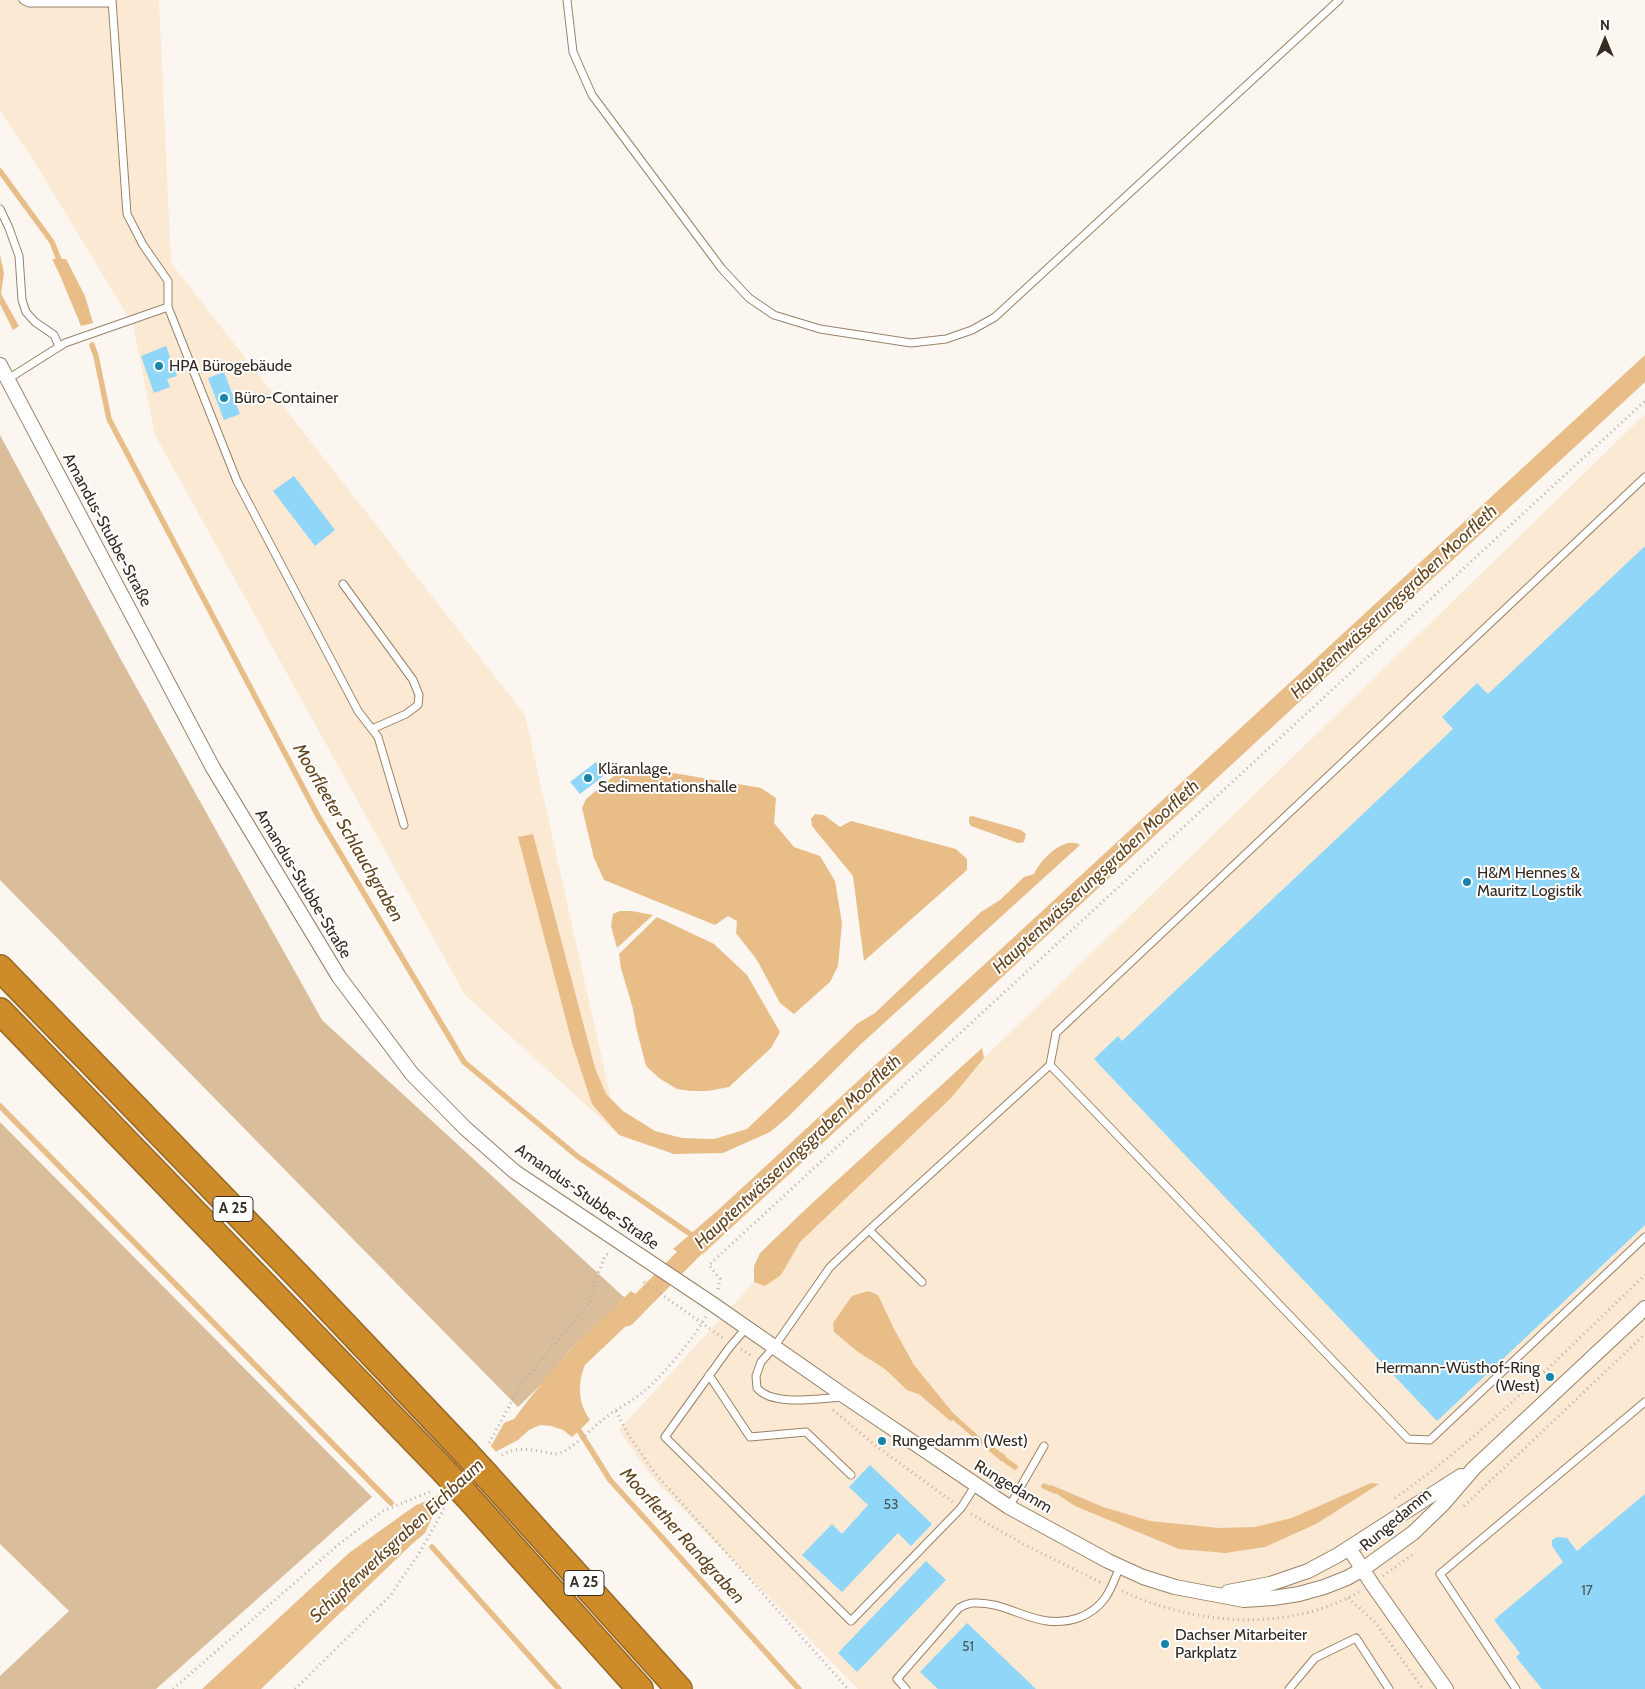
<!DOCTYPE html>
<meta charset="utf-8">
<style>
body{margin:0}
#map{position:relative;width:1645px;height:1689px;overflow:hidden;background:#fbf6f0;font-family:Cabin,sans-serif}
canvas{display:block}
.north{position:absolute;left:1580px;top:15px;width:50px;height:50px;-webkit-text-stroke:4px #fff;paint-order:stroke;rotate:0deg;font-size:14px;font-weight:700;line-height:20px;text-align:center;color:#342b20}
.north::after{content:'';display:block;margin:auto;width:18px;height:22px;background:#342b20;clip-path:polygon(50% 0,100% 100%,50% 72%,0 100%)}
</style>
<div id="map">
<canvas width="1645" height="1689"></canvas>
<div class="north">N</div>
</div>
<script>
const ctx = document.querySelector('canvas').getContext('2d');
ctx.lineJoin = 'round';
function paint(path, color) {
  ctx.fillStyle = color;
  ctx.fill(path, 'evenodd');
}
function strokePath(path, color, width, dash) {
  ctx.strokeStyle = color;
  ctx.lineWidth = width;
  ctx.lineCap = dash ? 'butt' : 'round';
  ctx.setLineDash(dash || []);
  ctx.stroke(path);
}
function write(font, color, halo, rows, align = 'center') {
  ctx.font = font + ' Cabin,sans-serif';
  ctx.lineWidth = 4;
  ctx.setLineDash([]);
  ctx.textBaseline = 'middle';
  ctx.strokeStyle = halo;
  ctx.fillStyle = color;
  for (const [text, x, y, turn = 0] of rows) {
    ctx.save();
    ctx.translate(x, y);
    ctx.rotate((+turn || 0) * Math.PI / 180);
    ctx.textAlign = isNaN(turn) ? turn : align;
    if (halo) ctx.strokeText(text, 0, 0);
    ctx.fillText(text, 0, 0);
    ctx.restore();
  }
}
paint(new Path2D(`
 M 0,0 L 159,0 L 171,263 L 525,715 L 619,1135 L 465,995 L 155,435 L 133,325 L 31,156 L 0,111 Z
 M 1645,414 L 1645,1689 L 858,1689 L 652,1477 L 619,1430 L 754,1282 Z`), '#fbe9d3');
paint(new Path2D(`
 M 0,435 L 120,658 L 322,1020 L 625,1298 L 569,1351 L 543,1383 L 518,1407 L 0,880 Z
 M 0,1122 L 372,1497 L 156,1689 L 0,1689 L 0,1676 L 69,1611 L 0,1544 Z`), '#dabe9c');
paint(new Path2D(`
 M 0,255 L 4,273 L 1,294 L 19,326 L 13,330 L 0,304 Z
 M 52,259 L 66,259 L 85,296 L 93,323 L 81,326 L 59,273 Z
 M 1645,355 L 1645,382 L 704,1253 L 691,1261 L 673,1249 L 717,1211 Z
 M 627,765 L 761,788 L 776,798 L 774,823 L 794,847 L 820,856 L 835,881 L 842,923 L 838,966 L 830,982 L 794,1014 L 780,1003 L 757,960 L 736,933 L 737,921 L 728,916 L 715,925 L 604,880 L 594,858 L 582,808 L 586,799 Z
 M 815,814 L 824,815 L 840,827 L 851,821 L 956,849 L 967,859 L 967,870 L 864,961 L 853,876 L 812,826 L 811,819 Z
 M 972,816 L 1021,830 L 1026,834 L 1024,842 L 1018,843 L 971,826 L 969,823 L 969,817 Z
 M 533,834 L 595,1068 L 606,1094 L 623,1111 L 655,1131 L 682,1138 L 714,1139 L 747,1129 L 858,1023 L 875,1013 L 981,912 L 1000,900 L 1024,877 L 1034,874 C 1040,860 1064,835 1080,845 L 861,1044 L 788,1117 L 770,1132 L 723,1153 L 674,1154 L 619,1135 L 592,1104 L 572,1043 L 518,837 Z
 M 620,911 L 632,911 L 653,915 L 617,948 L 611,926 L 613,914 Z
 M 657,917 L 714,944 L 747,975 L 780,1032 L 771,1048 L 729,1087 L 708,1091 L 691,1091 L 677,1089 L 659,1078 L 646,1066 L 636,1027 L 633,1009 L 621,968 L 619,954 Z
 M 982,1048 L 984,1058 L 951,1098 L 800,1242 L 781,1275 L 765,1286 L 754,1282 L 754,1266 L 760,1253 L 808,1207 Z
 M 631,1291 L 649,1304 L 585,1365 C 577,1384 578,1403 590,1420 L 572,1437 L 563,1430 L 551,1426 L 540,1425 L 529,1430 L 518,1440 L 497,1451 L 438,1505 L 425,1533 L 412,1544 L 261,1689 L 202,1689 L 349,1553 L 416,1505 L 434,1498 L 491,1446 L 504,1423 L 514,1419 L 529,1399 L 569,1351 Z
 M 868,1291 L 878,1295 L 893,1327 L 914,1365 L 953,1413 L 982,1439 L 1005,1455 L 1008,1462 L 1001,1461 L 926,1397 L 907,1390 L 885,1369 L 858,1352 L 834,1332 L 833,1323 L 852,1296 Z
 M 1371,1483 L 1379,1484 L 1316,1524 L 1265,1547 L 1225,1553 L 1179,1549 L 1075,1506 L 1048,1488 L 1051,1485 L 1103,1507 L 1150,1521 L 1219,1528 L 1255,1527 L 1292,1518 Z`), '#e8bd88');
paint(new Path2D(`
 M 489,1444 L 498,1454 L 445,1503 L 436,1493 Z`), '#fbf6f0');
strokePath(new Path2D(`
 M 0,171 L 52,242 L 61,265
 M 92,345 L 96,356 L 109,419 L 318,816 L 464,1062 L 577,1156 L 696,1238
 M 0,1106 L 391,1503
 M 924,1395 L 951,1418
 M 575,1424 L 610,1480 L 799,1689
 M 1002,1458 L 1015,1467
 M 1044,1486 L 1055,1491
 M 432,1547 L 559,1689`), '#e8bd88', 5.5);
strokePath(new Path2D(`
 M 626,1317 L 703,1239`), '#e8bd88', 19);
paint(new Path2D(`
 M 166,346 L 177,376 L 167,379 L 170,387 L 154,393 L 141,356 Z
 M 224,372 L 240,414 L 224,420 L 208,378 Z
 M 294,476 L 335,530 L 315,546 L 273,491 Z
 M 1645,546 L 1645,1225 L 1437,1421 L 1094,1059 L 1118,1036 L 1122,1041 L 1453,729 L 1442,717 L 1477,683 L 1488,694 Z
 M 596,762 L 606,774 L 580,794 L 570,782 Z
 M 870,1465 L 932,1524 L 911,1546 L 898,1533 L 842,1592 L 802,1555 L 832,1524 L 842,1534 L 868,1505 L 849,1487 Z
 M 1645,1494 L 1645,1689 L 1542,1689 L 1516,1657 L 1520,1653 L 1494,1620 L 1563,1562 L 1552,1546 L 1552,1540 L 1557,1537 L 1567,1538 L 1577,1551 Z
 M 926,1561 L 946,1580 L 857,1672 L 838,1653 Z
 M 967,1623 L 1036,1689 L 938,1689 L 920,1672 Z`), '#90d6f8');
const lane = new Path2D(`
 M 23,0 L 29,3 L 112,3
 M 112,0 L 127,214 L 143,245 L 168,281 L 168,307 L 237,481 L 358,711 L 378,737 L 404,825
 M 567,0 L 573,52 L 592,95 L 722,269 L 749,298 L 774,315 L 820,329 L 911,343 L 946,339 L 972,330 L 995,317 L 1339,0
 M 0,209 L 9,228 L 19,256 L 22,300 L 26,312 L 35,322 L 54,335 L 59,346
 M 8,379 L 65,343 L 168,307
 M 1645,477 L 1056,1033 L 1050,1065 L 1408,1439 L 1430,1440 L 1645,1237
 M 343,584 L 413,680 L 419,695 L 418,705 L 406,714 L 372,729
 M 869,1230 L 922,1282
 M 747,1327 L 729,1348 L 665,1437 L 851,1621 L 961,1508 L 975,1486
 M 709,1375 L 750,1437 L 806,1432 L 851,1475
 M 843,1397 C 820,1398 773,1407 757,1388 L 756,1376 L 761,1362 L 774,1347 L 830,1267 L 869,1230 L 1050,1065
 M 1009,1507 L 1044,1446
 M 906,1689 L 897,1679 L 959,1608 C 963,1606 968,1603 973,1603 C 1011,1601 1037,1632 1078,1618 C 1104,1609 1111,1590 1120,1566
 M 1289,1689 L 1315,1658 L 1356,1638 L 1389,1689
 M 1516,1689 L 1440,1574 L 1645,1402`);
const street = new Path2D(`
 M 0,365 L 213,768 L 339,977 L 412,1074 L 465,1128 L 515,1172 L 714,1305 L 846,1397 L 1009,1507 L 1108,1561 L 1143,1577 L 1175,1587 L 1244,1600 L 1273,1598 L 1299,1594 L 1324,1587 L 1347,1578 L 1363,1569 L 1413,1533 L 1443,1504 L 1474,1468 L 1645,1308
 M 1349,1548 L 1372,1584 L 1446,1689
 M 1228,1592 L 1270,1584 L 1308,1571 L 1338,1555 L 1461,1476`);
const highway = new Path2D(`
 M 0,968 L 299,1277 L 465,1452
 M 0,1011 L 444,1471
 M 488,1477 L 679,1689
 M 467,1496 L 640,1689`);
strokePath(lane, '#998267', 9);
strokePath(street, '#998267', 16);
strokePath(highway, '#986926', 28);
strokePath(new Path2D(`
 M 644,1282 L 723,1338
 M 718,1289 L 720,1279 L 709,1265 L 1645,401
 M 741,1349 L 753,1357
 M 833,1410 L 876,1446 L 953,1502
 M 616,1411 L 629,1436 L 655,1473 L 848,1689
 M 489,1443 L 522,1383 L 591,1300 L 594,1284 L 605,1256 L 609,1253
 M 502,1455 C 518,1445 537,1451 555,1454 C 569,1453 589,1431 601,1421 C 613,1411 629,1403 642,1393 C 664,1375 691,1341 706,1317
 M 1395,1498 C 1486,1434 1565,1351 1645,1275
 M 1464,1506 L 1645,1334
 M 971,1514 L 1027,1546 L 1102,1583
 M 1383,1576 L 1412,1555
 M 1122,1591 C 1195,1625 1287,1633 1359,1592
 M 1348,1598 L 1375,1622 L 1423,1689
 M 173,1689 L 338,1545 L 383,1511 L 432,1491
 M 295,1689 L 390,1596 L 420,1552 L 445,1507`), '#b7b0a9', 3, [1, 4]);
strokePath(lane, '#fff', 7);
strokePath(street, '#fff', 14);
strokePath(highway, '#ce8b29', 25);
const highwayBridge = new Path2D(`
 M 465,1452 L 488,1477
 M 444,1471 L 467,1496`);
strokePath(highwayBridge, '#986926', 28, []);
strokePath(highwayBridge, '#ce8b29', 25);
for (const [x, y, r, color] of [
 [159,366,5,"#1883ab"],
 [224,398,5,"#1883ab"],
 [588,778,5,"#1883ab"],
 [1467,882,5,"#1883ab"],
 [1550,1377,5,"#1883ab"],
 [882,1441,5,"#1883ab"],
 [1165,1644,5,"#1883ab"]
]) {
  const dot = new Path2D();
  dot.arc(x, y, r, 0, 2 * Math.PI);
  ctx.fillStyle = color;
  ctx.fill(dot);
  strokePath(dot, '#fff', 2);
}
write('14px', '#4b5656', null, [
 ["53",891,1505],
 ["17",1587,1591],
 ["51",968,1647]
]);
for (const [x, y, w] of [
 [233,1209,40],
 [584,1583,40]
]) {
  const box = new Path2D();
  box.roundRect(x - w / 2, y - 12.5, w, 25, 4);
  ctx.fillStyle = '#fff';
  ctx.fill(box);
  strokePath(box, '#342b20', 1);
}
write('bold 15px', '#342b20', null, [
 ["A 25",233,1209],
 ["A 25",584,1583]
]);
write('16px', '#342b20', '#fff', [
 ["HPA Bürogebäude",169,366],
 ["Büro-Container",234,398],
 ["Kläranlage,",598,769],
 ["Sedimentationshalle",598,787],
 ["H&M Hennes &",1477,873],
 ["Mauritz Logistik",1477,891],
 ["Hermann-Wüsthof-Ring",1540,1368,"right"],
 ["(West)",1540,1386,"right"],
 ["Rungedamm (West)",892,1441],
 ["Dachser Mitarbeiter",1175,1635],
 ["Parkplatz",1175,1653]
], 'left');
write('16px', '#342b20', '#fff', [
 ["Amandus-Stubbe-Straße",107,530,62],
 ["Amandus-Stubbe-Straße",303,884,59],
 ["Amandus-Stubbe-Straße",587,1197,35],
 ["Rungedamm",1013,1487,31],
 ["Rungedamm",1396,1520,-40]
]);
write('italic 18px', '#63451d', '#fff', [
 ["Hauptentwässerungsgraben Moorfleth",1394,602,-43],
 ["Moorfleeter Schlauchgraben",348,833,60],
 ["Hauptentwässerungsgraben Moorfleth",1096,877,-43],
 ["Hauptentwässerungsgraben Moorfleth",798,1152,-43],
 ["Moorflether Randgraben",682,1536,48],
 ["Schüpferwerksgraben Eichbaum",397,1541,-43]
]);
</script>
